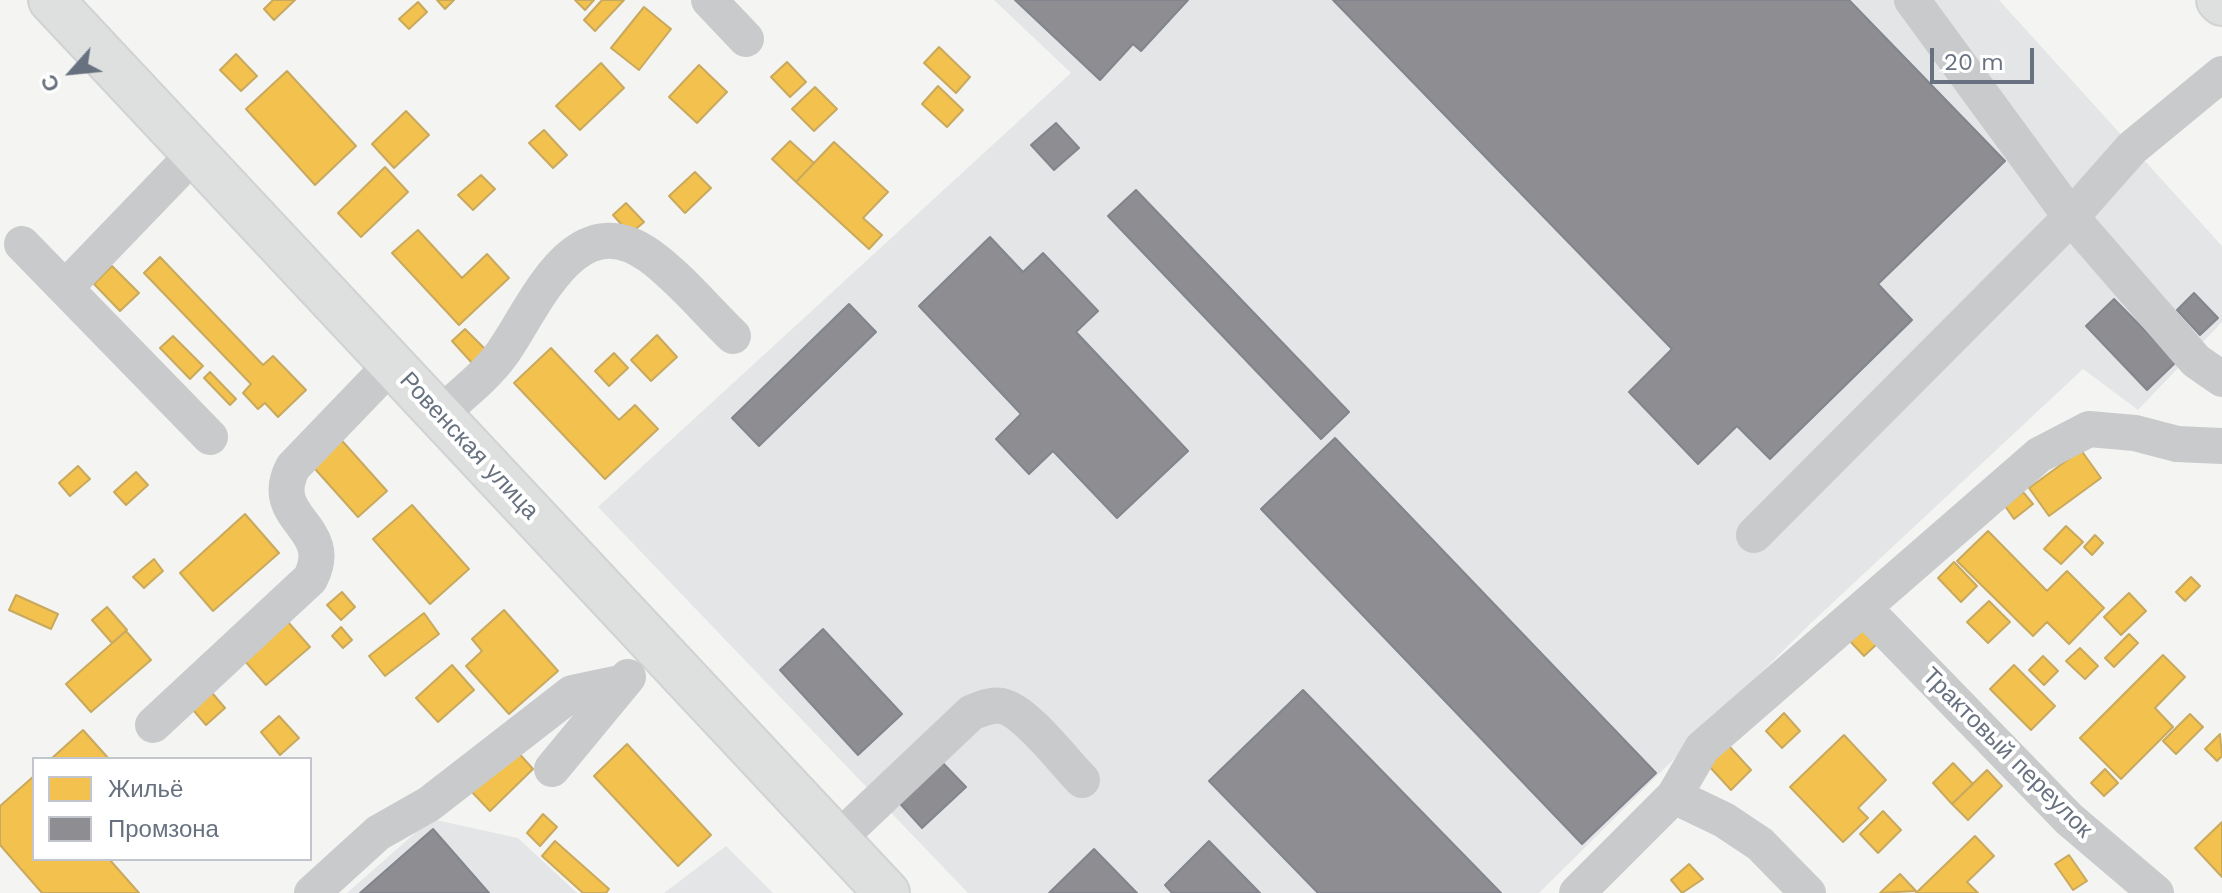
<!DOCTYPE html>
<meta charset="utf-8">
<style>
body{margin:0}
#map{position:relative;width:2222px;height:893px;overflow:hidden;background:#f4f4f3;font-family:"Work Sans",sans-serif}
canvas{display:block}
.legend{position:absolute;left:32px;top:757px;width:280px;height:104px;box-sizing:border-box;background:#fff;border:2px solid #c2c6cc;margin:0;padding:10px 14px;list-style:none;font-size:24px;color:#677180}
.legend li{display:flex;align-items:center;gap:16px;height:40px}
.legend b{width:40px;border:2px solid #c2c6cc}
.north{position:absolute;left:32px;top:32px;width:80px;height:80px;-webkit-text-stroke:6px #fff;paint-order:stroke;rotate:243deg;font-size:22px;font-weight:700;line-height:32px;text-align:center;color:#677180}
.north::after{content:'';display:block;margin:auto;width:28px;height:36px;background:#677180;clip-path:polygon(50% 0,100% 100%,50% 72%,0 100%)}
.scale{position:absolute;left:1930px;top:48px;width:104px;height:36px;box-sizing:border-box;border:4px solid #677180;border-top:0;padding-left:10px;font-size:24px;line-height:28px;white-space:nowrap;color:#677180;-webkit-text-stroke:6px #fff;paint-order:stroke}
</style>
<div id="map">
<canvas width="2222" height="893"></canvas>
<ul class="legend">
<li><b style="height:22px;background:#f2c14e"></b>Жильё</li>
<li><b style="height:22px;background:#8d8d92"></b>Промзона</li>
</ul>
<div class="north">С</div>
<div class="scale">20 m</div>
</div>
<script>
const ctx = document.querySelector('canvas').getContext('2d');
ctx.lineJoin = 'round';
function paint(path, color) {
  ctx.fillStyle = color;
  ctx.fill(path, 'evenodd');
}
function strokePath(path, color, width, dash) {
  ctx.strokeStyle = color;
  ctx.lineWidth = width;
  ctx.lineCap = dash ? 'butt' : 'round';
  ctx.setLineDash(dash || []);
  ctx.stroke(path);
}
function write(font, color, halo, rows, align = 'center') {
  ctx.font = font + ' "Work Sans",sans-serif';
  ctx.lineWidth = 8;
  ctx.setLineDash([]);
  ctx.textBaseline = 'middle';
  ctx.strokeStyle = halo;
  ctx.fillStyle = color;
  for (const [text, x, y, turn = 0] of rows) {
    ctx.save();
    ctx.translate(x, y);
    ctx.rotate((+turn || 0) * Math.PI / 180);
    ctx.textAlign = isNaN(turn) ? turn : align;
    if (halo) ctx.strokeText(text, 0, 0);
    ctx.fillText(text, 0, 0);
    ctx.restore();
  }
}
paint(new Path2D(`
 M 994,0 L 1999,0 L 2222,246 L 2222,322 L 2138,410 L 2083,369 L 1810,624 L 1539,893 L 968,893 L 598,507 L 1071,73 Z
 M 431,819 L 518,838 L 577,893 L 347,893 Z
 M 726,846 L 773,893 L 664,893 Z`), '#e4e5e6');
const homes = new Path2D(`
 M 273,0 L 295,0 L 274,20 L 264,9 Z
 M 437,0 L 454,0 L 445,9 Z
 M 575,0 L 594,0 L 585,10 Z
 M 602,0 L 624,0 L 595,31 L 584,20 Z
 M 418,2 L 427,12 L 409,29 L 399,19 Z
 M 644,7 L 671,29 L 639,70 L 611,48 Z
 M 939,47 L 970,77 L 956,93 L 924,63 Z
 M 236,54 L 257,76 L 241,91 L 220,70 Z
 M 787,62 L 806,82 L 790,97 L 771,77 Z
 M 601,63 L 624,88 L 580,130 L 556,106 Z
 M 699,65 L 727,92 L 697,123 L 669,97 Z
 M 287,71 L 356,146 L 315,185 L 246,109 Z
 M 938,86 L 963,110 L 947,127 L 922,104 Z
 M 815,87 L 837,109 L 814,131 L 792,109 Z
 M 406,111 L 429,135 L 394,168 L 372,144 Z
 M 544,130 L 567,155 L 553,168 L 529,143 Z
 M 790,141 L 814,163 L 796,182 L 772,159 Z
 M 834,142 L 888,192 L 863,218 L 882,235 L 869,249 L 796,182 Z
 M 385,167 L 408,192 L 361,237 L 338,213 Z
 M 695,172 L 711,188 L 685,213 L 669,196 Z
 M 481,175 L 495,189 L 473,210 L 458,195 Z
 M 626,203 L 644,222 L 630,234 L 613,215 Z
 M 418,230 L 462,278 L 487,254 L 509,278 L 459,325 L 392,253 Z
 M 160,257 L 263,365 L 273,356 L 306,390 L 278,417 L 265,403 L 258,409 L 243,393 L 251,384 L 144,273 Z
 M 112,266 L 139,293 L 120,311 L 94,284 Z
 M 465,329 L 486,350 L 472,363 L 452,341 Z
 M 657,335 L 677,357 L 651,381 L 631,360 Z
 M 173,336 L 203,366 L 190,379 L 160,348 Z
 M 551,348 L 619,420 L 635,405 L 658,429 L 605,479 L 514,383 Z
 M 614,353 L 628,368 L 609,386 L 595,371 Z
 M 210,372 L 236,399 L 230,405 L 204,378 Z
 M 336,434 L 387,491 L 358,517 L 307,460 Z
 M 2081,450 L 2101,478 L 2049,516 L 2029,488 Z
 M 78,466 L 90,479 L 70,496 L 59,483 Z
 M 136,472 L 148,485 L 126,505 L 114,492 Z
 M 2023,492 L 2033,504 L 2014,519 L 2005,506 Z
 M 412,505 L 469,569 L 430,604 L 373,539 Z
 M 245,514 L 279,553 L 213,611 L 180,573 Z
 M 2066,526 L 2083,542 L 2061,564 L 2044,549 Z
 M 1988,531 L 2047,591 L 2067,571 L 2104,608 L 2069,644 L 2047,622 L 2033,636 L 1957,561 Z
 M 2095,535 L 2103,543 L 2092,555 L 2084,547 Z
 M 154,559 L 163,571 L 144,588 L 133,577 Z
 M 1954,562 L 1977,586 L 1961,602 L 1938,578 Z
 M 2191,577 L 2200,586 L 2185,601 L 2176,592 Z
 M 342,592 L 355,607 L 341,620 L 327,605 Z
 M 2129,593 L 2146,611 L 2121,635 L 2104,617 Z
 M 16,595 L 58,614 L 51,629 L 9,610 Z
 M 1989,601 L 2010,622 L 1988,643 L 1967,622 Z
 M 107,607 L 127,630 L 112,643 L 92,620 Z
 M 504,610 L 558,671 L 509,714 L 466,666 L 482,651 L 472,639 Z
 M 424,613 L 439,634 L 385,676 L 369,656 Z
 M 288,622 L 310,647 L 266,685 L 244,660 Z
 M 341,627 L 352,640 L 343,648 L 332,636 Z
 M 1861,627 L 1877,644 L 1864,656 L 1848,639 Z
 M 126,631 L 151,660 L 91,712 L 66,684 Z
 M 2129,634 L 2138,643 L 2114,667 L 2105,658 Z
 M 2080,648 L 2098,666 L 2085,679 L 2066,661 Z
 M 2163,655 L 2185,677 L 2155,708 L 2173,727 L 2121,779 L 2080,738 Z
 M 2043,656 L 2058,671 L 2044,685 L 2029,670 Z
 M 452,665 L 474,690 L 438,722 L 416,698 Z
 M 2014,665 L 2055,706 L 2031,730 L 1990,689 Z
 M 207,687 L 225,708 L 206,725 L 188,704 Z
 M 1784,713 L 1800,731 L 1782,748 L 1766,731 Z
 M 2190,714 L 2203,727 L 2176,754 L 2163,741 Z
 M 279,716 L 299,738 L 280,755 L 261,732 Z
 M 83,730 L 109,759 L 51,759 Z
 M 2220,734 L 2222,756 L 2217,761 L 2205,749 Z
 M 1844,735 L 1886,780 L 1858,808 L 1868,818 L 1843,842 L 1790,787 Z
 M 627,744 L 711,835 L 678,866 L 594,776 Z
 M 1728,745 L 1751,770 L 1731,790 L 1708,765 Z
 M 515,749 L 533,769 L 490,811 L 471,791 Z
 M 1953,763 L 1973,784 L 1952,804 L 1933,783 Z
 M 2105,769 L 2118,783 L 2104,796 L 2091,783 Z
 M 1987,770 L 2002,786 L 1968,820 L 1952,804 Z
 M 34,776 L 34,859 L 109,859 L 139,893 L 42,893 L 0,845 L 0,806 Z
 M 1883,811 L 1901,830 L 1878,853 L 1860,834 Z
 M 543,814 L 557,827 L 540,846 L 527,833 Z
 M 2222,822 L 2222,877 L 2195,848 Z
 M 1975,836 L 1994,856 L 1967,882 L 1978,893 L 1916,893 Z
 M 555,841 L 609,889 L 606,893 L 583,893 L 542,856 Z
 M 2069,855 L 2087,881 L 2073,890 L 2055,864 Z
 M 1689,864 L 1703,879 L 1682,893 L 1671,880 Z
 M 1900,874 L 1916,891 L 1880,893 Z`);
paint(homes, '#f2c14e');
strokePath(homes, '#c8a95d', 2);
const industry = new Path2D(`
 M 1015,0 L 1188,0 L 1141,51 L 1133,44 L 1100,80 Z
 M 1333,0 L 1849,0 L 2005,161 L 1878,284 L 1912,320 L 1770,459 L 1737,426 L 1698,464 L 1629,392 L 1672,349 Z
 M 1056,123 L 1079,148 L 1054,170 L 1031,145 Z
 M 1136,190 L 1349,412 L 1321,439 L 1108,216 Z
 M 990,237 L 1023,272 L 1043,253 L 1098,311 L 1076,332 L 1188,451 L 1117,518 L 1053,451 L 1029,474 L 996,439 L 1021,414 L 919,306 Z
 M 2194,293 L 2218,318 L 2200,335 L 2177,310 Z
 M 2114,299 L 2176,362 L 2147,390 L 2086,326 Z
 M 849,304 L 876,332 L 759,446 L 732,418 Z
 M 1335,438 L 1656,773 L 1582,844 L 1261,509 Z
 M 823,629 L 902,714 L 858,755 L 780,670 Z
 M 1303,690 L 1501,893 L 1318,893 L 1209,781 Z
 M 937,757 L 966,787 L 922,828 L 894,797 Z
 M 433,829 L 489,893 L 360,893 Z
 M 1209,841 L 1260,893 L 1172,893 L 1165,885 Z
 M 1094,849 L 1137,893 L 1049,893 Z`);
paint(industry, '#8d8d92');
strokePath(industry, '#82858d', 2);
const major = new Path2D(`
 M 51,0 L 887,893
 M 2219,0 L 2222,3`);
strokePath(major, '#d1d2d3', 48);
strokePath(new Path2D(`
 M 709,0 L 746,39
 M 1912,0 L 2071,217 L 2196,361 L 2222,379
 M 22,244 L 210,437
 M 65,288 L 195,153
 M 440,414 C 460,396 485,377 501,355 C 535,308 574,201 650,256 C 680,278 706,310 733,336
 M 1754,535 L 2071,217 L 2132,148 L 2222,74
 M 1864,608 L 2069,819 L 2156,893
 M 153,725 L 310,579 C 338,526 265,520 293,467 L 392,364
 M 552,769 L 628,677
 M 1674,796 L 1724,820 L 1760,844 L 1808,893
 M 837,840 L 971,713 C 981,709 990,704 1002,706 C 1026,711 1064,762 1082,780
 M 312,893 L 378,833 L 429,804 L 572,693 L 624,682
 M 1577,893 L 1674,796 L 1702,748 L 2039,455 L 2089,429 L 2135,433 L 2177,444 L 2222,446`), '#c9cacb', 36);
strokePath(major, '#dedfdf', 44);
write('24px', '#677180', '#fff', [
 ["Ровенская улица",469,446,47],
 ["Трактовый переулок",2007,753,45]
]);
</script>
